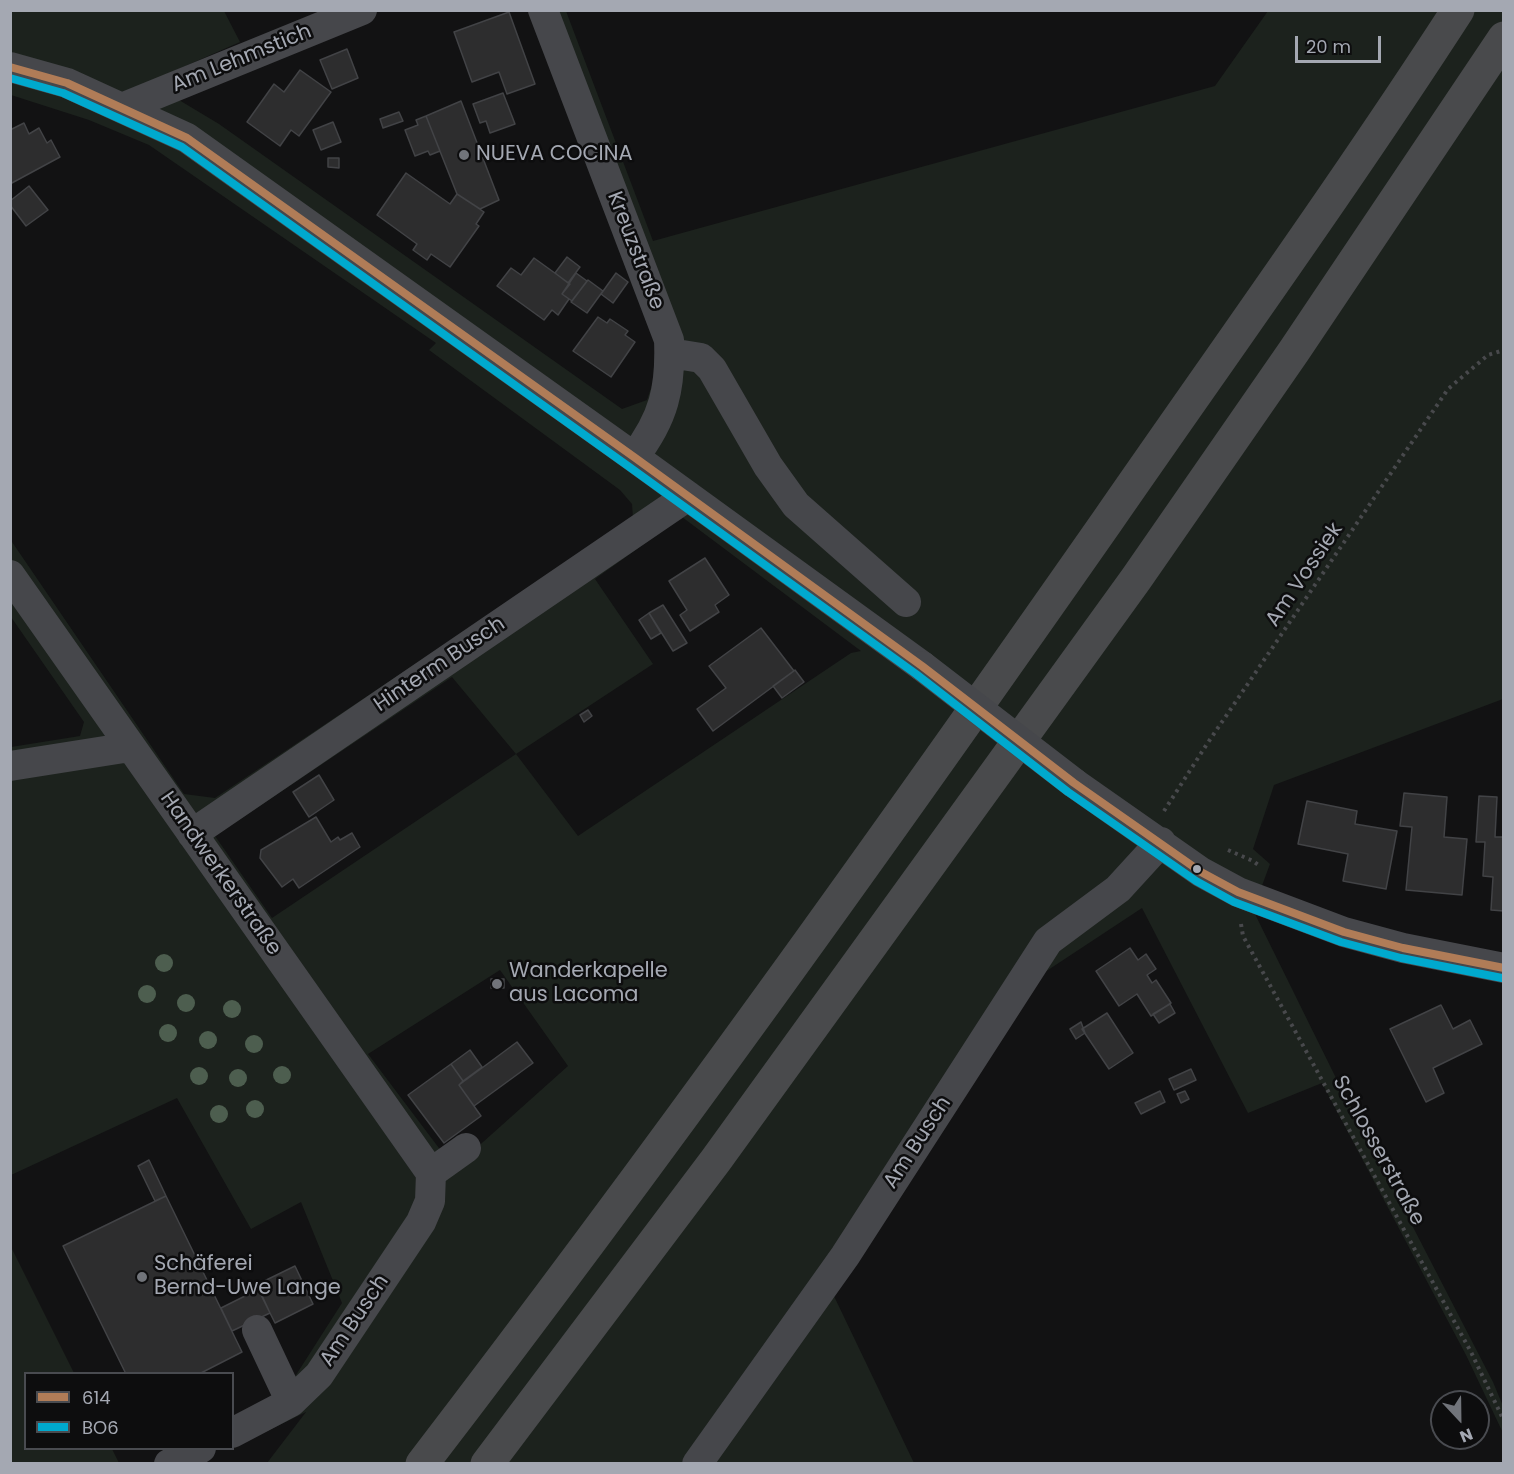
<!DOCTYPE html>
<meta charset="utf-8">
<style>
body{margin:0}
#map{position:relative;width:1514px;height:1474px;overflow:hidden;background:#121213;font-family:Poppins,sans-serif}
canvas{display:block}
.frame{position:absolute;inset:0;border:12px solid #a4a8b2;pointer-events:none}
.legend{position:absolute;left:24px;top:1372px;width:210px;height:78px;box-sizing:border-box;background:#0d0d0e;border:2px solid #494b50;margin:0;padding:8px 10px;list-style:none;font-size:18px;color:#a4a8b2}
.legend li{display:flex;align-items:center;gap:12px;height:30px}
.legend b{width:30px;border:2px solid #494b50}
.north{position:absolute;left:1430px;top:1390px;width:60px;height:60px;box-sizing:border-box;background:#0d0d0e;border:2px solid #494b50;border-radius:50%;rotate:158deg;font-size:16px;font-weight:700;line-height:24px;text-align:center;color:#a4a8b2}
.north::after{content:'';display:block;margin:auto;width:21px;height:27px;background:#71747a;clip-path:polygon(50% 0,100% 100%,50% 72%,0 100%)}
.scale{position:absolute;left:1295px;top:36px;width:86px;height:27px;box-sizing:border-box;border:3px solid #a4a8b2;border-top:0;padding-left:8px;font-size:18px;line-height:21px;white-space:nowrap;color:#a4a8b2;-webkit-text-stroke:4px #0d0d0e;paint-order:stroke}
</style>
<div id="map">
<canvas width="1514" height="1474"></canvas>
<div class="frame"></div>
<ul class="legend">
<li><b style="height:8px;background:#b07c57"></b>614</li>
<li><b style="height:8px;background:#00a9ce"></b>BO6</li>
</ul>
<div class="north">N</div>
<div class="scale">20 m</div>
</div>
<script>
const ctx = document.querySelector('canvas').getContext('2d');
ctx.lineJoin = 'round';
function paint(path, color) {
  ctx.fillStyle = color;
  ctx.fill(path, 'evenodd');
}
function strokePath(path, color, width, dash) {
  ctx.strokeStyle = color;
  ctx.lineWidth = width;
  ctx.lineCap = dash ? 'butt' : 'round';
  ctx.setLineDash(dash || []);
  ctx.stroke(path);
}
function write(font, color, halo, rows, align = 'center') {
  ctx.font = font + ' Poppins,sans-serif';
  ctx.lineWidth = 5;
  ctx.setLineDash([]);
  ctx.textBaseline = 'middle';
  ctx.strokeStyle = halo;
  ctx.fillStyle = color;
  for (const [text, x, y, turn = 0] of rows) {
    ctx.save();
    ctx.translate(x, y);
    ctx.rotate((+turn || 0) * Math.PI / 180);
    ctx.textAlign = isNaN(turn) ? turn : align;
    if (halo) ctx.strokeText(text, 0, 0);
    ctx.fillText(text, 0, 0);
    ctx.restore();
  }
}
paint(new Path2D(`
 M 11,11 L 224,11 L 240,42 L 149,82 L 219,124 L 622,409 L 647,400 L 659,364 L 658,342 L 531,11 L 566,11 L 653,241 L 1215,86 L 1268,11 L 1503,11 L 1503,699 L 1274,785 L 1253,849 L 1270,864 L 1253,910 L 1334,1074 L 1493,1382 L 1503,1406 L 1503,1433 L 1466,1355 L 1322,1083 L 1248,1113 L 1142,908 L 1042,974 L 832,1292 L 914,1463 L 267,1463 L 306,1412 L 233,1448 L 233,1419 L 265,1403 L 296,1375 L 342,1303 L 301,1202 L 251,1229 L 177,1098 L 11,1175 L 11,747 L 80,736 L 84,722 L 11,617 L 10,539 L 184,794 L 215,798 L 633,518 L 632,504 L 620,490 L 429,350 L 436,343 L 149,145 L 89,120 L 11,95 ZM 682,517 L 861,651 L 851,653 L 578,836 L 516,754 L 653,664 L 595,579 ZM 452,677 L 516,754 L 272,918 L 215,836 ZM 500,970 L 568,1066 L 454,1168 L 368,1054 Z
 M 11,1247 L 74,1373 L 26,1374 L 26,1448 L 112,1449 L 119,1463 L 11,1463 Z`), '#1c221d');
const building = new Path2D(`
 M 509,12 L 535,84 L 507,94 L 499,72 L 472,82 L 454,32 Z
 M 347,49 L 358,78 L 332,89 L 320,60 Z
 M 300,70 L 331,92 L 299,136 L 291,130 L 280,146 L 247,122 L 274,84 L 284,92 Z
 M 503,93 L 515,124 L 490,133 L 486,121 L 480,123 L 473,104 Z
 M 461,101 L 499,200 L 480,209 L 457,194 L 426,116 Z
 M 399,112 L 403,121 L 383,128 L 380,119 Z
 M 426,116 L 440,151 L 430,155 L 428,151 L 415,156 L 405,130 L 418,125 L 416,120 Z
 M 333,122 L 341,142 L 321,150 L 313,130 Z
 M 24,123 L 29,134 L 39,128 L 47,143 L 51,140 L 60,157 L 10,184 L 10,130 Z
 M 328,158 L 339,158 L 339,168 L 328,167 Z
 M 406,173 L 450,204 L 457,194 L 484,212 L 476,224 L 479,226 L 450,267 L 431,254 L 427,260 L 413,250 L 417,244 L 377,215 Z
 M 29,186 L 48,210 L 26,226 L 10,205 L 10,201 Z
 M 567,257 L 580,267 L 568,283 L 555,273 Z
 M 534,258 L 570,284 L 562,294 L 569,299 L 558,315 L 552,310 L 544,320 L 497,286 L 511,268 L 521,275 Z
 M 576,273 L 587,281 L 572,301 L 562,294 Z
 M 616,273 L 628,282 L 613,303 L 601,294 Z
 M 588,280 L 603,291 L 587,313 L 571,302 Z
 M 598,317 L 607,323 L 610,319 L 628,331 L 625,335 L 635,342 L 611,377 L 573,351 Z
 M 705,558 L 729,595 L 715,605 L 719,612 L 690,631 L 680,615 L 687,610 L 669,581 Z
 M 663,605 L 687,643 L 673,651 L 649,613 Z
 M 649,613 L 661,633 L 651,639 L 639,620 Z
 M 761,628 L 794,671 L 713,731 L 697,709 L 726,688 L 709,666 Z
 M 795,670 L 804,682 L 782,698 L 773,686 Z
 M 588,710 L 592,716 L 584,722 L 580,715 Z
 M 319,775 L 334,800 L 309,817 L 293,792 Z
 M 1404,793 L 1447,797 L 1444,837 L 1467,839 L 1462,895 L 1406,890 L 1412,827 L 1400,826 Z
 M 1479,796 L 1497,797 L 1495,837 L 1504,837 L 1504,911 L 1491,910 L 1493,877 L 1483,876 L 1485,842 L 1476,842 Z
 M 1307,801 L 1357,811 L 1355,824 L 1397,831 L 1386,889 L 1343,881 L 1348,854 L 1298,844 Z
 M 316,817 L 331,842 L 338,837 L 340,840 L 352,833 L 360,847 L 299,888 L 293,879 L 282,887 L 260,858 L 261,850 Z
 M 1130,948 L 1138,960 L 1146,954 L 1156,969 L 1147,975 L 1152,983 L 1156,980 L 1171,1003 L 1151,1016 L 1137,994 L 1119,1006 L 1096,971 Z
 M 491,979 L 504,979 L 504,988 L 491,988 Z
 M 1170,1004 L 1175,1013 L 1159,1023 L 1153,1014 Z
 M 1441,1005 L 1453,1029 L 1470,1020 L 1482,1044 L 1433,1068 L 1444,1093 L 1426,1102 L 1390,1029 Z
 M 1107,1013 L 1133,1053 L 1109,1069 L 1082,1029 Z
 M 1081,1022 L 1085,1033 L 1076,1039 L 1070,1029 Z
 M 517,1042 L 533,1063 L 474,1106 L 459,1085 Z
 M 470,1050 L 482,1067 L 463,1081 L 451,1064 Z
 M 451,1064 L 463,1081 L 459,1085 L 481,1116 L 444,1143 L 408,1095 Z
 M 1191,1069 L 1196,1080 L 1174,1090 L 1169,1079 Z
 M 1160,1091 L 1165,1102 L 1141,1114 L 1135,1103 Z
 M 1185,1091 L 1189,1099 L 1181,1103 L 1177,1094 Z
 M 149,1160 L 166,1196 L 155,1201 L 138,1166 Z
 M 166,1196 L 242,1352 L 199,1374 L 126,1374 L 63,1246 Z
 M 295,1266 L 313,1304 L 275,1323 L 256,1285 Z
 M 259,1289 L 270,1313 L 232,1331 L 221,1308 Z`);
paint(building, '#2d2d2e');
strokePath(building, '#424346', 1.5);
strokePath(new Path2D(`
 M 1164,811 L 1207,744 L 1448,389 L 1488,355 L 1504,350
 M 1228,850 L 1253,861 L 1261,867
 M 1241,924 L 1243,936 L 1471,1352 L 1504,1421`), '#48494c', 4, [3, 4.5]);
strokePath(new Path2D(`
 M 543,10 L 669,340 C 671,388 664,418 634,457
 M 10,67 L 67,83 L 187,138 L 634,457 L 922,666
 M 122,108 L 362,10
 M 670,353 L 701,358 L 712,369 L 768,466 L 796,505 L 906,602
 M 10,575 L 431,1173
 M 10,766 L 130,747
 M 1074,783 L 1201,872 L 1238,892 L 1344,932 L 1403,948 L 1504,968
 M 192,834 L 688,496
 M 431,1173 L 466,1148
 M 257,1330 L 291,1402
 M 232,1433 L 291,1402 L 319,1375 L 421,1222 L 430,1201 L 431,1173
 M 169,1464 L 201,1448
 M 697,1464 L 845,1256 L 1048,941 L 1118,889 L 1161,842`), '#46474b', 30);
strokePath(new Path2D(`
 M 422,1464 C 659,1155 885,839 1108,520 C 1225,351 1346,183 1458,10
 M 487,1464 L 716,1160 L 1136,579 L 1294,351 L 1504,38`), '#494a4c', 33);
strokePath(new Path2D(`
 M 922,666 L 1074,783`), '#46474b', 30);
strokePath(new Path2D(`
 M 10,67 L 67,83 L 187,138 L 634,457 L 922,666 L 1074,783 L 1201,872 L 1238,892 L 1344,932 L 1403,948 L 1504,968`), '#b07c57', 8);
strokePath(new Path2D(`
 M 10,78 L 63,93 L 182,147 L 628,466 L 916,674 L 1068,792 L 1196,881 L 1234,902 L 1341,942 L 1401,958 L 1502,978`), '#00a9ce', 8);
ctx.fillStyle = '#4d5e4f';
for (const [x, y] of [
 [164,963],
 [147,994],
 [186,1003],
 [232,1009],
 [168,1033],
 [208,1040],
 [254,1044],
 [282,1075],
 [199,1076],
 [238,1078],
 [255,1109],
 [219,1114]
]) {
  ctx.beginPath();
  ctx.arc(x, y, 9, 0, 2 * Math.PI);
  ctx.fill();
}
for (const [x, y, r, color] of [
 [464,155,6,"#71747a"],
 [1197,869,5,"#a4a8b2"],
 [497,984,6,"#71747a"],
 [142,1277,6,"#71747a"]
]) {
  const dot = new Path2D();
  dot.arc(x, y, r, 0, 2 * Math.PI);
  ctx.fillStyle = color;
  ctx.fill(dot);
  strokePath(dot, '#0d0d0e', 2);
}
write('21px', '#a4a8b2', '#0d0d0e', [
 ["Am Lehmstich",242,59,-22],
 ["Kreuzstraße",635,251,69],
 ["Am Vossiek",1305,575,-56],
 ["Hinterm Busch",440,665,-34],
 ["Handwerkerstraße",220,874,55],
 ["Am Busch",918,1143,-57],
 ["Schlosserstraße",1378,1151,61],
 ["Am Busch",355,1321,-56]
]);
write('21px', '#a4a8b2', '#0d0d0e', [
 ["NUEVA COCINA",476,155],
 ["Wanderkapelle",509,972],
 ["aus Lacoma",509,996],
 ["Schäferei",154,1265],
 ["Bernd-Uwe Lange",154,1289]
], 'left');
</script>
